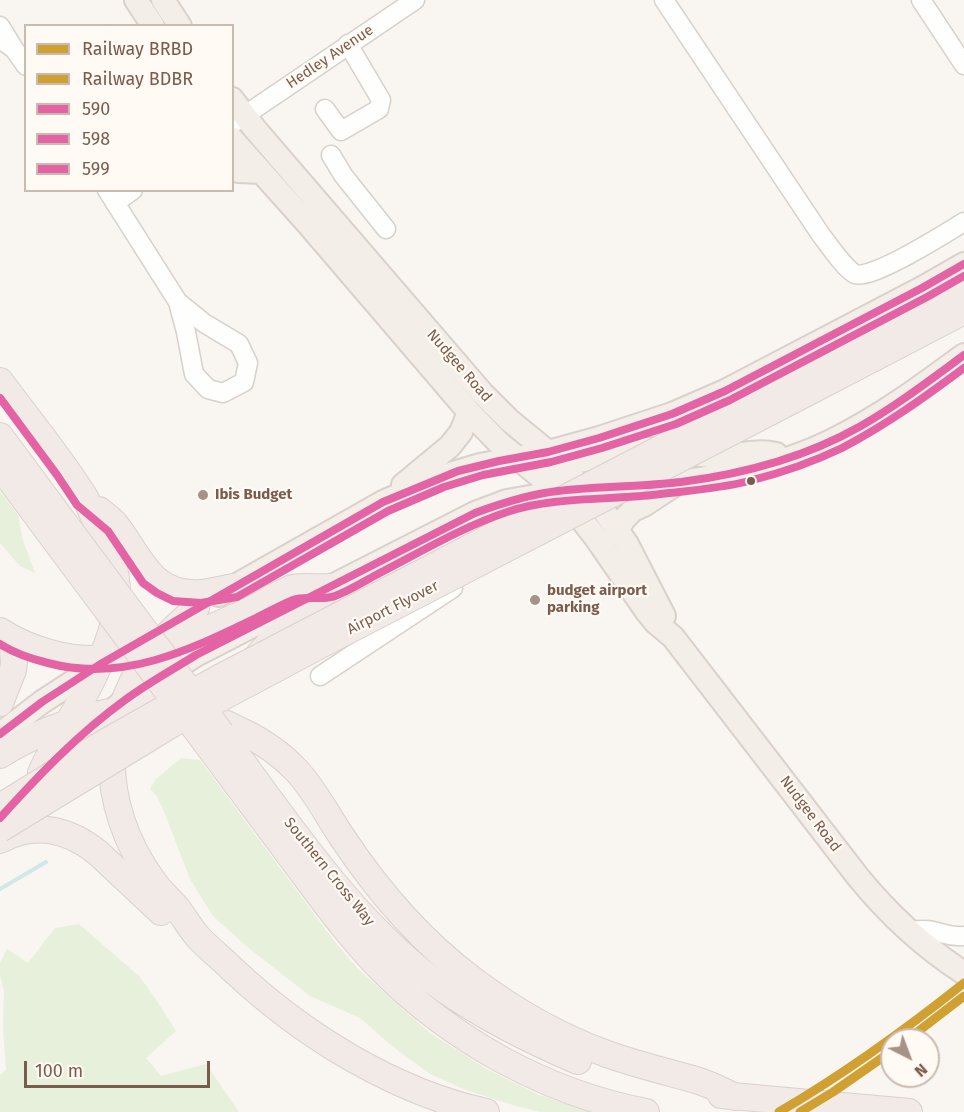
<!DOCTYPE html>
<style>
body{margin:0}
#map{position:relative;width:964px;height:1112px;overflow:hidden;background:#f9f5f0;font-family:"Fira Sans",sans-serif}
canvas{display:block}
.legend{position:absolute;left:24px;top:24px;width:210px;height:168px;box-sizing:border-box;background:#fffaf3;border:2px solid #cabbb1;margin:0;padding:8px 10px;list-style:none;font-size:18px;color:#7a5c4d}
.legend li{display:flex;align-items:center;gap:12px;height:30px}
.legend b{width:30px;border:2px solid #cabbb1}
.north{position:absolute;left:880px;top:1028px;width:60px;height:60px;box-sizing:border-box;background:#fffaf3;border:2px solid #cabbb1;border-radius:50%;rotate:138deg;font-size:16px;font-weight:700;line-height:24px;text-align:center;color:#7a5c4d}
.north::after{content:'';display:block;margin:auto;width:21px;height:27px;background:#a69286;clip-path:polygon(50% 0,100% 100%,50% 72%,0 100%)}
.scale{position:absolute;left:24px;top:1061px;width:186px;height:27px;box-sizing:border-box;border:3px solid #7a5c4d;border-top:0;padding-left:8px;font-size:18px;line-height:21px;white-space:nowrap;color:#7a5c4d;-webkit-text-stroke:4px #fffaf3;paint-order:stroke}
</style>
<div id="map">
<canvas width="964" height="1112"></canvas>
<ul class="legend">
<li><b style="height:8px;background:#d0a033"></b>Railway BRBD</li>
<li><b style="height:8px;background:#d0a033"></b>Railway BDBR</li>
<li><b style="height:8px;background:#e463a4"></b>590</li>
<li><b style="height:8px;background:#e463a4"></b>598</li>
<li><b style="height:8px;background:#e463a4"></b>599</li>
</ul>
<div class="north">N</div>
<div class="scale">100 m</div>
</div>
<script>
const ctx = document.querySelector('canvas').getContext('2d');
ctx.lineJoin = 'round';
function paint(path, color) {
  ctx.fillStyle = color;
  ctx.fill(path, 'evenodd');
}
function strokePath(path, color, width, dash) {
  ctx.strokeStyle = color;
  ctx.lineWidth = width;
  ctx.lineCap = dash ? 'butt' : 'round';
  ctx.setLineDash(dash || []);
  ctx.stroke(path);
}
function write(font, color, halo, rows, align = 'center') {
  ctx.font = font + ' "Fira Sans",sans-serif';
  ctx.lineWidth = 4.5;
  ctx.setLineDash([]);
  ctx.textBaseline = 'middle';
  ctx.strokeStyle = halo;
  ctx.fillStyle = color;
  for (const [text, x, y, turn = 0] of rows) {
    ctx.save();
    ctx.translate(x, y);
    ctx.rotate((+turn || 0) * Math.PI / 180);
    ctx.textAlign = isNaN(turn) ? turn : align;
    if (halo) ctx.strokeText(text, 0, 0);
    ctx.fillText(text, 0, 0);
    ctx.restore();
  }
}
paint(new Path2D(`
 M 0,491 L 18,515 L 23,541 L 35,573 L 20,566 L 0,543 Z
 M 181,758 L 200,760 L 334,941 L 358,969 L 430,1033 L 485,1068 L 539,1095 L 591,1112 L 540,1112 L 516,1106 L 466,1090 L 430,1074 L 392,1046 L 360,1018 L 310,996 L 246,946 L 213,916 L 190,879 L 165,814 L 157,796 L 150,789 L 155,780 Z
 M 79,924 L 140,977 L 157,1001 L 176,1031 L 146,1058 L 161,1076 L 206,1064 L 239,1112 L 0,1112 L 0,1075 L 6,1070 L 3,1028 L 4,991 L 0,975 L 0,963 L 7,949 L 28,963 L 55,928 Z`), '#e7f0db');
strokePath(new Path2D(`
 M 0,889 L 46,862`), '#d0e8ea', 4);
const minor = new Path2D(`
 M 664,0 L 821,235 C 829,245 844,268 855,274 C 870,281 948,232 964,222
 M 921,0 L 964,65
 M 0,26 L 14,49 L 0,39
 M 14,49 L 26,66
 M 325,109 L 341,131 L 379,109 L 381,100 L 348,44
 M 232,124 L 415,0
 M 331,155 L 343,175 L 386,229
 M 107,190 L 178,302
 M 115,203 L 133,190
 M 178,302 L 204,323 L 239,344 L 248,363 L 244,382 L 223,393 L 208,389 L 194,374 L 186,332 Z
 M 320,676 L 453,588
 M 907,930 C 915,931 925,929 933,931 C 946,934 949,937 964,936`);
const major = new Path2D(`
 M 136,0 L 153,26
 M 163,0 L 180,26
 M 232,99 L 255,129 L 482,393 L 509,420 L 548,452 L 595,501 L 606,514 L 627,544 L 664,616
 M 232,139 L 308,224 L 469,412 L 498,442 L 543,479 L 570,505 L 596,538 L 647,612 L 655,622 L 673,637 L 858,877 C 890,916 922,946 964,973
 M 232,167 L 238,171 L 261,172
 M 550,462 C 577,466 602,454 628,450 C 657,446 683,454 711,456 C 733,457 755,449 776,454
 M 403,485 L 450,446 L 461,432 L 469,412
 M 629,487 C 700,481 773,471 837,438 C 883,415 923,385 964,355
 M 618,529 L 624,519 L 633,510 L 644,505 L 676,484
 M 219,595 L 383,502 L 440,477 L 480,465 L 548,452 L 599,438 L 672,414 L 725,391 L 922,288 L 964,264
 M 0,734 L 42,702 L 105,661
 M 47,767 L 71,744 L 125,700 L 196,655 L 301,601 L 330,587 L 475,513 L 507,501 L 569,490`);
const highway = new Path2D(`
 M 0,381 C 28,419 59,456 84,496 C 90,506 94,518 99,529 C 110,553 118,571 117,599 C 117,621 108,644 99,664 C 84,703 57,735 41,773
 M 785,384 L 964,291
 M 793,400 L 964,311
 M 0,436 L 60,517
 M 0,466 L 45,527
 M 99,510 C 105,515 112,520 116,525 C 141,557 151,597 201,593 C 211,592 222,589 233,587
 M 196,608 C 182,621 167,634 154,649 C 132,674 114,720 112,753 C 110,799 126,844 153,881 C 160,891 169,899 177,908 C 184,917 190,928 198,937 C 208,948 221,958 231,968 C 301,1034 392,1091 486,1112
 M 0,631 C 15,641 32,648 50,653 C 122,673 184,640 248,611 C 261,605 280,592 293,588 C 303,586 319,588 330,587
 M 256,658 C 278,631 305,611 330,587
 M 0,703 L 13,670 L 14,662 L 12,639
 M 221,733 C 287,822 353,924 445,990 C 487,1019 531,1041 578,1061
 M 206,743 C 236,783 266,824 296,864 C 323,900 350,938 382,970 C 453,1041 547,1093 646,1112
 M 0,755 C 51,723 126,699 186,711 C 205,715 224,722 241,731 C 262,741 280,753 296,770 C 315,790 327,815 342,837 C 377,890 422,942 473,980 C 514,1011 560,1037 607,1054 C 638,1065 668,1072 699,1081 C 712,1085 724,1092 736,1097
 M 0,840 C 35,821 68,829 98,853 L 161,912
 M 721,1095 L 909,1112`);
strokePath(minor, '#d7d1cb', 21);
strokePath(major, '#dad1cc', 26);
strokePath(highway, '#dad1cc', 28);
strokePath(minor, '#fefefd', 18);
strokePath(major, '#f3eee8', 22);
strokePath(highway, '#f2eae7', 26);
const highwayBridge = new Path2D(`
 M 60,517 L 221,733
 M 45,527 L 206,743
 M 0,807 L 104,743 L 219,678 L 785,384
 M 0,829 L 172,724 L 328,641 L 793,400`);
strokePath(highwayBridge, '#dad1cc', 28, []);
strokePath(highwayBridge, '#f2eae7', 26);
strokePath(new Path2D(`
 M 0,734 L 42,702 L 99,665 L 383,502 L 458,471 L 499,461 L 548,452 L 599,438 L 672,414 L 725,391 L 922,288 L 964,264
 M 0,818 C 39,775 78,734 125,700 C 148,683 172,670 196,655 L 475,513 C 502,503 530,494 558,491 C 599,486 641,487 681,482 C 743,474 804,458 859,427 C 896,406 930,380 964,355`), '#e463a4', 8);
strokePath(new Path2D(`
 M 0,398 L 57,475 L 77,505 L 108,531 L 143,583 L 157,593 L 173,601 L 201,603 L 237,597 L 388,511 L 444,487 L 483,475 L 551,462 L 602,448 L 676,424 L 730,400 L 927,297 L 964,276`), '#e463a4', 8);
strokePath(new Path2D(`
 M 0,644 C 14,653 32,659 48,663 C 123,683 190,650 256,618 C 268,612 281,605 293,600 C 306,595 322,601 335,596 C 349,591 363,582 376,575 C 419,553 462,527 507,512 C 552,497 605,500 652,495 C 684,491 718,489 749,481 C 781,473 813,462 842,448 C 886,425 925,397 964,368`), '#e463a4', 8);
strokePath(new Path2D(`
 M 779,1112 C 844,1074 905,1030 964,983`), '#d0a033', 9);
strokePath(new Path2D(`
 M 907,1040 L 964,996
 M 800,1112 L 833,1092 L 892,1051`), '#d0a033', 9);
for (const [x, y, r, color] of [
 [751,481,5,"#7a5c4d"],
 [203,495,6,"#a69286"],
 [535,600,6,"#a69286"]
]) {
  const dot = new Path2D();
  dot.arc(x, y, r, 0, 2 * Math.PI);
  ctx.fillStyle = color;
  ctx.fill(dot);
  strokePath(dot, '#fffaf3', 2);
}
write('15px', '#7a5c4d', '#fffaf3', [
 ["Hedley Avenue",330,57,-34],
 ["Nudgee Road",459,366,49],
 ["Airport Flyover",393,608,-27],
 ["Nudgee Road",810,814,53],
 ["Southern Cross Way",329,872,51]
]);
write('bold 15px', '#7a5c4d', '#fffaf3', [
 ["Ibis Budget",215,495],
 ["budget airport",547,591],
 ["parking",547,608]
], 'left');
</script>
